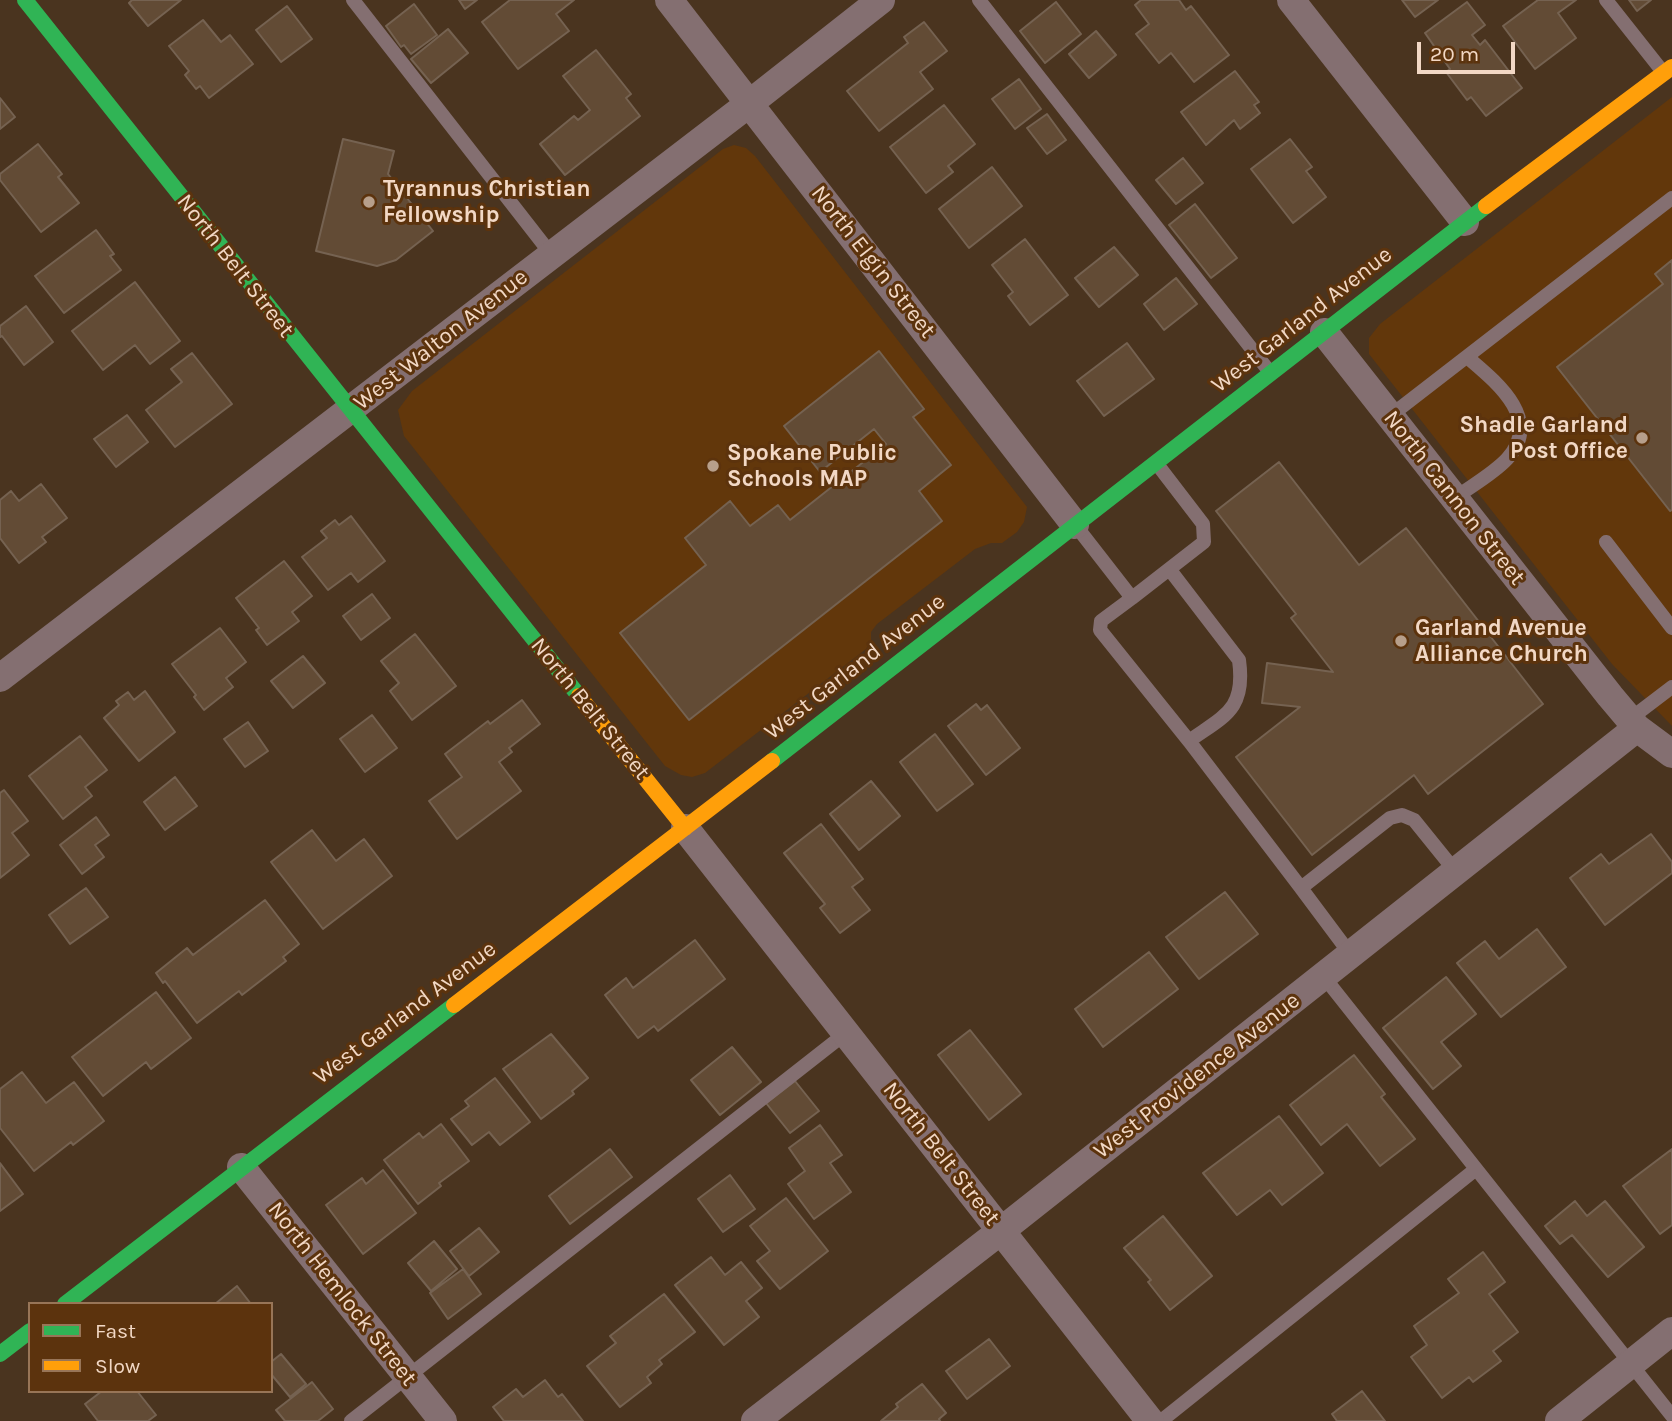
<!DOCTYPE html>
<style>
body{margin:0}
#map{position:relative;width:1672px;height:1421px;overflow:hidden;background:#4a341f;font-family:Karla,sans-serif}
canvas{display:block}
.legend{position:absolute;left:28px;top:1302px;width:245px;height:91px;box-sizing:border-box;background:#5c330d;border:2px solid #987557;margin:0;padding:9px 12px;list-style:none;font-size:21px;color:#f2d8c5}
.legend li{display:flex;align-items:center;gap:14px;height:35px}
.legend b{width:35px;border:2px solid #987557}
.scale{position:absolute;left:1417px;top:42px;width:98px;height:32px;box-sizing:border-box;border:4px solid #f2d8c5;border-top:0;padding-left:9px;font-size:21px;line-height:24px;white-space:nowrap;color:#f2d8c5;-webkit-text-stroke:5px #5c330d;paint-order:stroke}
</style>
<div id="map">
<canvas width="1672" height="1421"></canvas>
<ul class="legend">
<li><b style="height:9px;background:#30b455"></b>Fast</li>
<li><b style="height:9px;background:#ff9f0a"></b>Slow</li>
</ul>
<div class="scale">20 m</div>
</div>
<script>
const ctx = document.querySelector('canvas').getContext('2d');
ctx.lineJoin = 'round';
function paint(path, color) {
  ctx.fillStyle = color;
  ctx.fill(path, 'evenodd');
}
function strokePath(path, color, width, dash) {
  ctx.strokeStyle = color;
  ctx.lineWidth = width;
  ctx.lineCap = dash ? 'butt' : 'round';
  ctx.setLineDash(dash || []);
  ctx.stroke(path);
}
function write(font, color, halo, rows, align = 'center') {
  ctx.font = font + ' Karla,sans-serif';
  ctx.lineWidth = 6;
  ctx.setLineDash([]);
  ctx.textBaseline = 'middle';
  ctx.strokeStyle = halo;
  ctx.fillStyle = color;
  for (const [text, x, y, turn = 0] of rows) {
    ctx.save();
    ctx.translate(x, y);
    ctx.rotate((+turn || 0) * Math.PI / 180);
    ctx.textAlign = isNaN(turn) ? turn : align;
    if (halo) ctx.strokeText(text, 0, 0);
    ctx.fillText(text, 0, 0);
    ctx.restore();
  }
}
paint(new Path2D(`
 M 1672,97 L 1672,726 L 1612,664 L 1369,354 L 1369,338 L 1380,324 Z
 M 734,145 L 746,148 L 755,156 L 1027,507 L 1024,522 L 1017,532 L 1002,543 L 991,543 L 975,549 L 877,624 L 871,632 L 871,642 L 866,649 L 705,773 L 692,777 L 681,775 L 665,766 L 404,436 L 398,410 L 412,391 L 723,149 Z`), '#62370b');
const building = new Path2D(`
 M 132,0 L 181,0 L 148,26 L 129,3 Z
 M 459,0 L 477,0 L 465,9 Z
 M 510,0 L 574,0 L 556,14 L 569,31 L 518,69 L 482,22 Z
 M 1141,0 L 1179,0 L 1186,10 L 1191,6 L 1229,55 L 1194,82 L 1171,53 L 1159,63 L 1136,34 L 1149,24 L 1135,5 Z
 M 1402,0 L 1438,0 L 1415,17 Z
 M 1538,0 L 1576,0 L 1558,13 L 1576,38 L 1535,69 L 1503,26 Z
 M 1629,0 L 1651,0 L 1637,11 Z
 M 1056,2 L 1081,34 L 1045,63 L 1020,31 Z
 M 1467,2 L 1485,25 L 1472,35 L 1480,45 L 1485,40 L 1522,88 L 1486,116 L 1471,97 L 1467,100 L 1446,72 L 1450,69 L 1425,33 Z
 M 414,4 L 437,35 L 411,54 L 404,45 L 401,47 L 386,26 Z
 M 287,6 L 312,39 L 281,62 L 256,30 Z
 M 203,20 L 221,42 L 230,35 L 253,64 L 209,98 L 200,86 L 196,89 L 185,75 L 189,71 L 169,46 Z
 M 924,22 L 947,51 L 920,72 L 933,89 L 879,131 L 847,91 L 908,43 L 904,37 Z
 M 448,29 L 468,53 L 431,83 L 411,59 Z
 M 1096,31 L 1116,55 L 1089,78 L 1069,54 Z
 M 596,50 L 631,94 L 626,98 L 640,116 L 565,175 L 540,144 L 574,116 L 578,120 L 590,110 L 563,76 Z
 M 1235,71 L 1259,102 L 1254,105 L 1260,113 L 1240,129 L 1234,120 L 1206,145 L 1181,112 Z
 M 1019,79 L 1041,109 L 1015,129 L 992,99 Z
 M 0,98 L 15,117 L 0,129 Z
 M 944,105 L 975,144 L 948,166 L 953,172 L 926,193 L 890,147 Z
 M 1047,114 L 1066,140 L 1047,154 L 1027,128 Z
 M 343,139 L 394,151 L 388,174 L 433,231 L 396,260 L 377,266 L 316,251 Z
 M 1290,139 L 1312,167 L 1306,171 L 1326,197 L 1293,223 L 1251,169 Z
 M 38,144 L 62,174 L 58,177 L 79,203 L 41,232 L 0,180 L 0,174 Z
 M 1183,158 L 1203,183 L 1176,204 L 1156,180 Z
 M 992,167 L 1022,206 L 969,248 L 939,209 Z
 M 1195,204 L 1237,258 L 1211,278 L 1169,225 Z
 M 96,230 L 114,254 L 110,256 L 121,270 L 64,313 L 35,276 Z
 M 1025,239 L 1068,295 L 1030,325 L 1008,296 L 1013,292 L 992,265 Z
 M 1114,247 L 1138,275 L 1099,307 L 1075,278 Z
 M 1672,260 L 1672,510 L 1670,511 L 1557,367 L 1663,284 L 1655,274 Z
 M 1176,278 L 1197,304 L 1164,330 L 1144,304 Z
 M 135,282 L 180,341 L 150,364 L 135,345 L 103,370 L 72,331 Z
 M 26,306 L 53,342 L 24,365 L 2,336 L 0,337 L 0,326 Z
 M 1127,343 L 1154,379 L 1104,416 L 1077,381 Z
 M 879,351 L 924,409 L 913,417 L 951,465 L 919,491 L 942,521 L 689,720 L 620,633 L 706,565 L 685,538 L 730,501 L 750,526 L 778,505 L 790,520 L 886,444 L 874,429 L 820,472 L 784,426 Z
 M 192,353 L 232,404 L 175,447 L 146,410 L 182,382 L 171,369 Z
 M 127,415 L 148,442 L 116,467 L 94,439 Z
 M 1279,462 L 1359,565 L 1406,528 L 1543,704 L 1428,794 L 1414,775 L 1312,855 L 1236,757 L 1300,707 L 1262,703 L 1267,663 L 1333,672 L 1291,618 L 1296,614 L 1216,511 Z
 M 41,484 L 67,518 L 42,537 L 46,542 L 19,563 L 0,538 L 0,500 L 11,491 L 19,501 Z
 M 351,516 L 385,561 L 358,582 L 351,573 L 328,590 L 302,557 L 327,538 L 321,531 L 335,520 L 339,525 Z
 M 284,561 L 312,596 L 292,612 L 299,621 L 267,645 L 256,630 L 259,628 L 236,598 Z
 M 372,594 L 390,618 L 361,640 L 343,616 Z
 M 220,628 L 246,662 L 226,678 L 233,687 L 204,710 L 194,697 L 196,695 L 172,664 Z
 M 415,634 L 456,686 L 412,720 L 390,691 L 399,683 L 381,661 Z
 M 303,656 L 325,683 L 293,708 L 271,681 Z
 M 145,691 L 175,732 L 139,761 L 104,718 L 119,705 L 116,701 L 128,692 L 134,700 Z
 M 522,700 L 540,724 L 509,748 L 512,752 L 499,762 L 521,791 L 457,839 L 429,801 L 462,777 L 445,754 L 488,721 L 490,724 Z
 M 976,704 L 981,710 L 987,705 L 1020,748 L 986,775 L 948,726 Z
 M 372,715 L 397,748 L 365,772 L 340,739 Z
 M 248,722 L 268,751 L 245,767 L 224,739 Z
 M 935,734 L 973,784 L 937,811 L 900,762 Z
 M 80,736 L 107,770 L 85,787 L 92,796 L 63,819 L 29,776 Z
 M 175,777 L 197,806 L 165,830 L 144,802 Z
 M 871,781 L 900,816 L 859,850 L 830,814 Z
 M 4,790 L 28,821 L 12,833 L 29,855 L 0,878 L 0,793 Z
 M 96,817 L 109,835 L 95,845 L 104,857 L 82,874 L 60,845 Z
 M 821,824 L 863,879 L 852,887 L 870,910 L 840,933 L 820,908 L 825,904 L 784,853 Z
 M 312,830 L 336,861 L 364,839 L 392,876 L 323,929 L 271,862 Z
 M 1651,834 L 1672,862 L 1672,873 L 1605,925 L 1570,878 L 1601,854 L 1609,864 Z
 M 86,888 L 108,917 L 70,944 L 49,915 Z
 M 1225,892 L 1258,934 L 1199,979 L 1166,937 Z
 M 265,900 L 299,944 L 283,957 L 286,961 L 242,995 L 239,991 L 197,1023 L 165,981 L 163,983 L 156,973 L 187,948 L 193,955 Z
 M 1537,929 L 1566,967 L 1501,1017 L 1457,963 L 1485,941 L 1499,959 Z
 M 695,940 L 725,979 L 658,1031 L 654,1026 L 638,1038 L 605,995 L 626,978 L 633,988 Z
 M 1149,952 L 1178,989 L 1103,1047 L 1075,1009 Z
 M 1446,977 L 1476,1014 L 1441,1042 L 1461,1066 L 1433,1089 L 1383,1028 Z
 M 156,992 L 191,1038 L 151,1069 L 146,1062 L 103,1096 L 72,1057 Z
 M 970,1030 L 1021,1094 L 989,1120 L 938,1055 Z
 M 551,1034 L 588,1078 L 572,1091 L 574,1094 L 541,1119 L 503,1069 Z
 M 732,1047 L 761,1082 L 720,1115 L 691,1080 Z
 M 1354,1055 L 1385,1094 L 1381,1097 L 1415,1139 L 1380,1166 L 1347,1124 L 1321,1145 L 1290,1105 Z
 M 22,1072 L 46,1103 L 74,1082 L 104,1121 L 73,1145 L 71,1142 L 34,1171 L 0,1128 L 0,1089 Z
 M 495,1078 L 530,1122 L 500,1145 L 489,1132 L 472,1145 L 451,1119 L 469,1106 L 465,1101 Z
 M 795,1081 L 819,1111 L 790,1133 L 766,1103 Z
 M 1279,1116 L 1323,1173 L 1282,1205 L 1270,1190 L 1237,1215 L 1203,1173 Z
 M 441,1124 L 469,1161 L 439,1183 L 441,1186 L 418,1204 L 384,1160 L 419,1133 L 423,1138 Z
 M 820,1125 L 842,1155 L 830,1163 L 851,1192 L 814,1219 L 788,1184 L 805,1171 L 789,1148 Z
 M 610,1149 L 632,1177 L 570,1224 L 549,1196 Z
 M 1672,1149 L 1672,1225 L 1660,1234 L 1623,1186 Z
 M 0,1163 L 23,1194 L 0,1211 Z
 M 383,1170 L 416,1213 L 363,1254 L 326,1205 L 362,1178 L 366,1184 Z
 M 730,1175 L 755,1209 L 723,1232 L 698,1199 Z
 M 786,1198 L 828,1251 L 780,1289 L 757,1261 L 770,1251 L 750,1226 Z
 M 1575,1201 L 1587,1216 L 1605,1201 L 1644,1247 L 1608,1277 L 1572,1235 L 1560,1244 L 1545,1226 Z
 M 1163,1216 L 1212,1276 L 1170,1310 L 1148,1282 L 1151,1280 L 1124,1248 Z
 M 479,1228 L 499,1252 L 469,1276 L 450,1251 Z
 M 434,1241 L 457,1269 L 431,1291 L 408,1263 Z
 M 1483,1252 L 1505,1282 L 1489,1294 L 1518,1332 L 1493,1351 L 1501,1361 L 1473,1382 L 1469,1377 L 1442,1398 L 1411,1357 L 1427,1345 L 1414,1326 L 1459,1293 L 1448,1279 Z
 M 711,1257 L 725,1275 L 741,1262 L 762,1288 L 746,1301 L 759,1317 L 724,1345 L 675,1285 Z
 M 463,1269 L 481,1294 L 448,1319 L 430,1293 Z
 M 237,1286 L 251,1304 L 215,1304 Z
 M 664,1294 L 695,1332 L 659,1360 L 662,1364 L 647,1377 L 651,1383 L 620,1407 L 587,1366 L 616,1343 L 610,1336 Z
 M 989,1339 L 1010,1366 L 967,1399 L 946,1371 Z
 M 281,1354 L 306,1384 L 290,1397 L 271,1374 L 271,1362 Z
 M 545,1380 L 558,1397 L 562,1394 L 583,1421 L 504,1421 L 493,1407 L 516,1389 L 523,1397 Z
 M 312,1382 L 333,1409 L 318,1421 L 285,1421 L 276,1410 Z
 M 922,1384 L 946,1413 L 939,1419 L 940,1421 L 881,1421 L 898,1407 L 896,1404 Z
 M 102,1391 L 137,1391 L 156,1415 L 148,1421 L 98,1421 L 85,1404 Z
 M 1362,1391 L 1385,1421 L 1337,1421 L 1332,1414 Z`);
paint(building, '#624b35');
strokePath(building, '#756251', 2);
strokePath(new Path2D(`
 M 353,0 L 551,254
 M 979,0 L 1269,371
 M 1606,0 L 1663,72
 M 1390,416 L 1672,198
 M 1455,498 C 1471,486 1493,474 1507,459 C 1544,419 1495,381 1467,357
 M 1076,526 L 1132,598 L 1204,542 L 1203,524 L 1157,464
 M 1606,542 L 1672,628
 M 1132,598 L 1101,621 L 1100,630 L 1189,741 C 1224,716 1246,710 1239,660 L 1170,570
 M 1630,719 L 1672,687
 M 1189,741 L 1301,888
 M 1351,955 L 1301,888 L 1390,818 L 1402,815 L 1414,820 L 1456,872
 M 1324,977 L 1672,1416
 M 351,1421 L 846,1033
 M 1161,1421 L 1476,1169`), '#846f71', 14);
strokePath(new Path2D(`
 M 669,0 L 1075,525
 M 1291,0 L 1465,222
 M 1324,332 L 1610,696 L 1637,728 L 1672,754
 M 0,678 L 750,103 L 881,0
 M 685,828 L 1150,1421
 M 241,1167 L 443,1421
 M 755,1421 L 1002,1230 L 1637,728
 M 1559,1421 L 1672,1331`), '#846f71', 28);
strokePath(new Path2D(`
 M 25,0 L 579,696
 M 772,761 L 1486,206
 M 65,1304 L 454,1005
 M 0,1354 L 30,1331`), '#30b455', 16);
strokePath(new Path2D(`
 M 1486,206 L 1672,67
 M 579,696 L 685,828
 M 454,1005 L 772,761`), '#ff9f0a', 16);
for (const [x, y, r, color] of [
 [369,202,7,"#b79f8b"],
 [1642,438,7,"#b79f8b"],
 [713,466,7,"#b79f8b"],
 [1401,641,7,"#b79f8b"]
]) {
  const dot = new Path2D();
  dot.arc(x, y, r, 0, 2 * Math.PI);
  ctx.fillStyle = color;
  ctx.fill(dot);
  strokePath(dot, '#5c330d', 2.5);
}
write('bold 23px', '#f2d8c5', '#5c330d', [
 ["Tyrannus Christian",383,189],
 ["Fellowship",383,215],
 ["Shadle Garland",1628,425,"right"],
 ["Post Office",1628,451,"right"],
 ["Spokane Public",727,453],
 ["Schools MAP",727,479],
 ["Garland Avenue",1415,628],
 ["Alliance Church",1415,654]
], 'left');
write('23px', '#f2d8c5', '#5c330d', [
 ["North Elgin Street",873,262,52],
 ["North Belt Street",235,266,52],
 ["West Garland Avenue",1302,320,-38],
 ["West Walton Avenue",441,340,-38],
 ["North Cannon Street",1454,498,52],
 ["West Garland Avenue",855,667,-38],
 ["North Belt Street",590,709,51],
 ["West Garland Avenue",405,1013,-37],
 ["West Providence Avenue",1197,1076,-38],
 ["North Belt Street",941,1154,52],
 ["North Hemlock Street",342,1294,52]
]);
</script>
